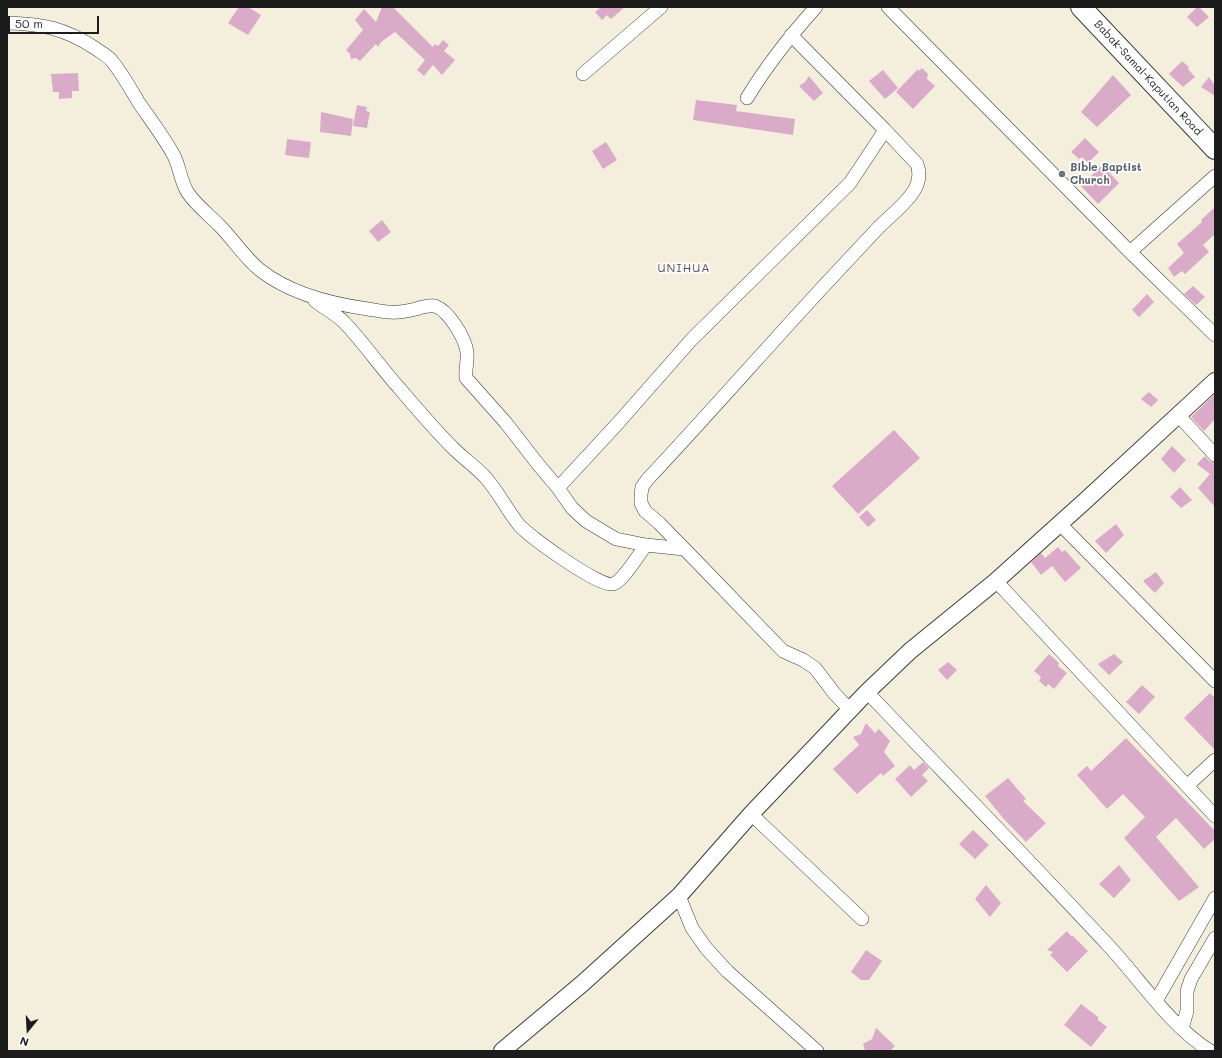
<!DOCTYPE html>
<style>
body{margin:0}
#map{position:relative;width:1222px;height:1058px;overflow:hidden;background:#f4efdd;font-family:Mali,sans-serif}
canvas{display:block}
.frame{position:absolute;inset:0;border:8px solid #1c1c1c;pointer-events:none}
.north{position:absolute;left:8px;top:1010px;width:40px;height:40px;-webkit-text-stroke:3px #fff;paint-order:stroke;rotate:198deg;font-size:11px;font-weight:700;line-height:16px;text-align:center;color:#1c1c1c}
.north::after{content:'';display:block;margin:auto;width:14px;height:18px;background:#1c1c1c;clip-path:polygon(50% 0,100% 100%,50% 72%,0 100%)}
.scale{position:absolute;left:8px;top:16px;width:91px;height:18px;box-sizing:border-box;border:2px solid #1c1c1c;border-top:0;padding-left:5px;font-size:12px;line-height:14px;white-space:nowrap;color:#1c1c1c;-webkit-text-stroke:3px #fff;paint-order:stroke}
</style>
<div id="map">
<canvas width="1222" height="1058"></canvas>
<div class="frame"></div>
<div class="north">N</div>
<div class="scale">50 m</div>
</div>
<script>
const ctx = document.querySelector('canvas').getContext('2d');
ctx.lineJoin = 'round';
function paint(path, color) {
  ctx.fillStyle = color;
  ctx.fill(path, 'evenodd');
}
function strokePath(path, color, width, dash) {
  ctx.strokeStyle = color;
  ctx.lineWidth = width;
  ctx.lineCap = dash ? 'butt' : 'round';
  ctx.setLineDash(dash || []);
  ctx.stroke(path);
}
function write(font, color, halo, rows, align = 'center') {
  ctx.font = font + ' Mali,sans-serif';
  ctx.lineWidth = 3.5;
  ctx.setLineDash([]);
  ctx.textBaseline = 'middle';
  ctx.strokeStyle = halo;
  ctx.fillStyle = color;
  for (const [text, x, y, turn = 0] of rows) {
    ctx.save();
    ctx.translate(x, y);
    ctx.rotate((+turn || 0) * Math.PI / 180);
    ctx.textAlign = isNaN(turn) ? turn : align;
    if (halo) ctx.strokeText(text, 0, 0);
    ctx.fillText(text, 0, 0);
    ctx.restore();
  }
}
paint(new Path2D(`
 M 239,7 L 248,7 L 261,15 L 248,35 L 228,23 Z
 M 382,7 L 393,7 L 433,47 L 435,44 L 438,46 L 443,40 L 449,45 L 444,51 L 455,60 L 442,75 L 433,65 L 424,76 L 417,70 L 425,60 L 395,32 L 381,42 L 378,47 L 376,44 L 360,61 L 356,58 L 351,59 L 350,54 L 346,50 L 363,30 L 355,20 L 364,9 L 376,22 Z
 M 599,7 L 625,7 L 611,19 L 607,15 L 602,20 L 595,12 L 600,8 Z
 M 1197,7 L 1199,7 L 1209,17 L 1197,27 L 1187,17 Z
 M 1182,61 L 1189,67 L 1188,69 L 1195,77 L 1183,87 L 1169,74 Z
 M 922,68 L 928,74 L 927,79 L 935,86 L 913,109 L 896,92 L 918,69 L 919,71 Z
 M 883,70 L 898,88 L 885,99 L 869,81 Z
 M 78,73 L 79,91 L 72,91 L 72,98 L 59,99 L 59,92 L 53,92 L 51,74 Z
 M 1113,75 L 1131,95 L 1097,127 L 1081,112 Z
 M 809,76 L 823,93 L 814,101 L 799,86 L 805,82 Z
 M 1209,77 L 1215,86 L 1215,96 L 1201,87 Z
 M 696,100 L 737,105 L 736,111 L 795,119 L 793,135 L 693,120 Z
 M 357,105 L 367,107 L 366,111 L 370,112 L 367,128 L 353,126 Z
 M 321,112 L 353,119 L 351,136 L 320,132 Z
 M 1085,138 L 1099,152 L 1088,163 L 1082,157 L 1079,159 L 1071,152 Z
 M 287,139 L 311,142 L 309,158 L 285,155 Z
 M 606,142 L 617,160 L 603,169 L 592,151 Z
 M 1102,165 L 1119,183 L 1098,204 L 1081,186 Z
 M 1215,207 L 1215,234 L 1203,245 L 1209,252 L 1185,274 L 1182,271 L 1174,277 L 1168,268 L 1184,253 L 1177,244 L 1202,222 L 1201,220 Z
 M 382,220 L 391,232 L 378,242 L 369,231 Z
 M 1193,286 L 1205,297 L 1196,305 L 1184,294 Z
 M 1147,294 L 1154,302 L 1139,317 L 1132,310 Z
 M 1149,392 L 1158,400 L 1151,407 L 1141,399 Z
 M 1215,394 L 1215,419 L 1204,431 L 1191,417 Z
 M 894,430 L 920,458 L 858,514 L 832,486 Z
 M 1172,446 L 1186,460 L 1174,473 L 1161,459 Z
 M 1205,456 L 1209,461 L 1215,463 L 1215,507 L 1198,488 L 1210,474 L 1197,464 Z
 M 1180,487 L 1192,500 L 1181,508 L 1170,497 Z
 M 867,510 L 876,520 L 868,527 L 859,517 Z
 M 1116,524 L 1124,535 L 1106,553 L 1095,541 Z
 M 1058,547 L 1062,552 L 1065,550 L 1081,568 L 1065,582 L 1052,566 L 1041,575 L 1031,562 L 1041,553 L 1045,558 Z
 M 1156,572 L 1164,583 L 1155,593 L 1143,581 Z
 M 1049,654 L 1059,663 L 1058,666 L 1067,673 L 1054,689 L 1048,684 L 1046,687 L 1039,681 L 1041,677 L 1034,671 Z
 M 1114,654 L 1123,662 L 1109,675 L 1098,664 Z
 M 948,662 L 957,670 L 947,680 L 938,670 Z
 M 1142,685 L 1155,697 L 1139,714 L 1126,702 Z
 M 1210,693 L 1215,698 L 1215,750 L 1184,718 Z
 M 866,723 L 875,733 L 879,729 L 890,741 L 884,752 L 895,766 L 883,776 L 881,773 L 857,794 L 833,769 L 859,745 L 853,737 L 861,734 Z
 M 1126,738 L 1215,831 L 1215,839 L 1204,849 L 1176,818 L 1156,837 L 1199,887 L 1179,901 L 1124,838 L 1145,817 L 1123,794 L 1107,809 L 1077,775 L 1087,766 L 1091,771 Z
 M 923,762 L 929,768 L 922,775 L 928,781 L 911,797 L 895,779 L 910,765 L 914,770 Z
 M 1008,778 L 1026,799 L 1023,801 L 1046,823 L 1026,842 L 1003,818 L 985,796 Z
 M 973,830 L 989,845 L 975,859 L 959,844 Z
 M 1119,865 L 1131,880 L 1114,898 L 1099,884 Z
 M 986,885 L 1001,903 L 990,917 L 975,899 Z
 M 1067,931 L 1071,936 L 1073,936 L 1088,951 L 1067,972 L 1050,955 L 1053,952 L 1047,950 Z
 M 866,950 L 882,961 L 869,980 L 861,980 L 851,972 Z
 M 1081,1004 L 1098,1017 L 1098,1020 L 1107,1027 L 1091,1047 L 1064,1025 Z
 M 876,1028 L 895,1046 L 890,1051 L 865,1051 L 863,1044 L 872,1039 Z`), '#daabc9');
const minor = new Path2D(`
 M 888,7 L 1130,252 L 1215,335
 M 7,23 C 43,24 64,28 95,48 C 100,52 107,55 111,60 C 122,73 130,88 139,103 C 150,119 163,136 173,154 C 180,166 180,181 188,193 C 196,205 208,214 219,225 C 233,239 244,257 260,270 C 289,293 332,304 368,309 C 375,310 383,312 390,312 C 398,313 408,311 416,309 C 422,307 428,305 435,306 C 449,311 465,338 467,352 C 468,361 465,369 466,378 L 506,423 L 537,463 L 558,488 L 572,508 L 586,521 L 616,539 L 646,545 L 684,549
 M 791,35 L 885,130 L 917,164 C 921,175 918,186 911,195 C 902,207 889,217 879,227 C 859,248 840,269 821,289 C 763,352 706,417 647,480 L 642,487 L 641,495 L 641,503 L 645,511 L 659,523 L 702,567 L 783,651 L 803,660 L 815,668 L 834,693 L 850,710
 M 583,74 L 661,7
 M 747,98 C 767,65 790,36 816,7
 M 1130,252 L 1215,176
 M 315,301 C 324,308 336,314 344,322 C 364,343 381,368 400,389 C 417,409 434,429 453,448 C 463,458 476,467 486,478 C 499,493 507,510 519,525 C 530,537 600,588 613,584 C 623,581 639,554 646,545
 M 1179,416 L 1215,455
 M 558,488 L 619,422 L 692,339 L 850,183 L 885,130
 M 1060,524 L 1215,681
 M 996,581 L 1215,816
 M 867,692 C 947,776 1028,859 1107,944 C 1140,979 1169,1025 1210,1051
 M 1187,786 L 1215,760
 M 751,814 L 862,919
 M 679,896 L 692,928 L 706,948 L 727,971 L 817,1051
 M 1156,1001 L 1215,898
 M 1182,1029 L 1187,1011 L 1187,991 L 1191,979 L 1215,938`);
const tertiary = new Path2D(`
 M 502,1051 L 583,983 L 679,896 L 751,814 L 867,692 L 910,651 L 996,581 L 1085,501 L 1215,381`);
const primary = new Path2D(`
 M 1081,7 L 1215,149`);
strokePath(minor, '#3c3c39', 14);
strokePath(tertiary, '#3c3c39', 18);
strokePath(primary, '#3c3c39', 22);
strokePath(minor, '#fff', 13);
strokePath(tertiary, '#fff', 16);
strokePath(primary, '#fff', 20);
for (const [x, y, r, color] of [
 [1062,174,4,"#6b7280"]
]) {
  const dot = new Path2D();
  dot.arc(x, y, r, 0, 2 * Math.PI);
  ctx.fillStyle = color;
  ctx.fill(dot);
  strokePath(dot, '#fff', 1.5);
}
write('11px', '#1c1c1c', '#fff', [
 ["Babak-Samal-Kaputian Road",1148,78,47]
]);
write('bold 11px', '#5b616d', '#fff', [
 ["Bible Baptist",1070,168],
 ["Church",1070,181]
], 'left');
ctx.letterSpacing = '1px';
write('12px', '#5e4e59', '#fff', [
 ["UNIHUA",684,268]
]);
ctx.letterSpacing = '0px';
</script>
